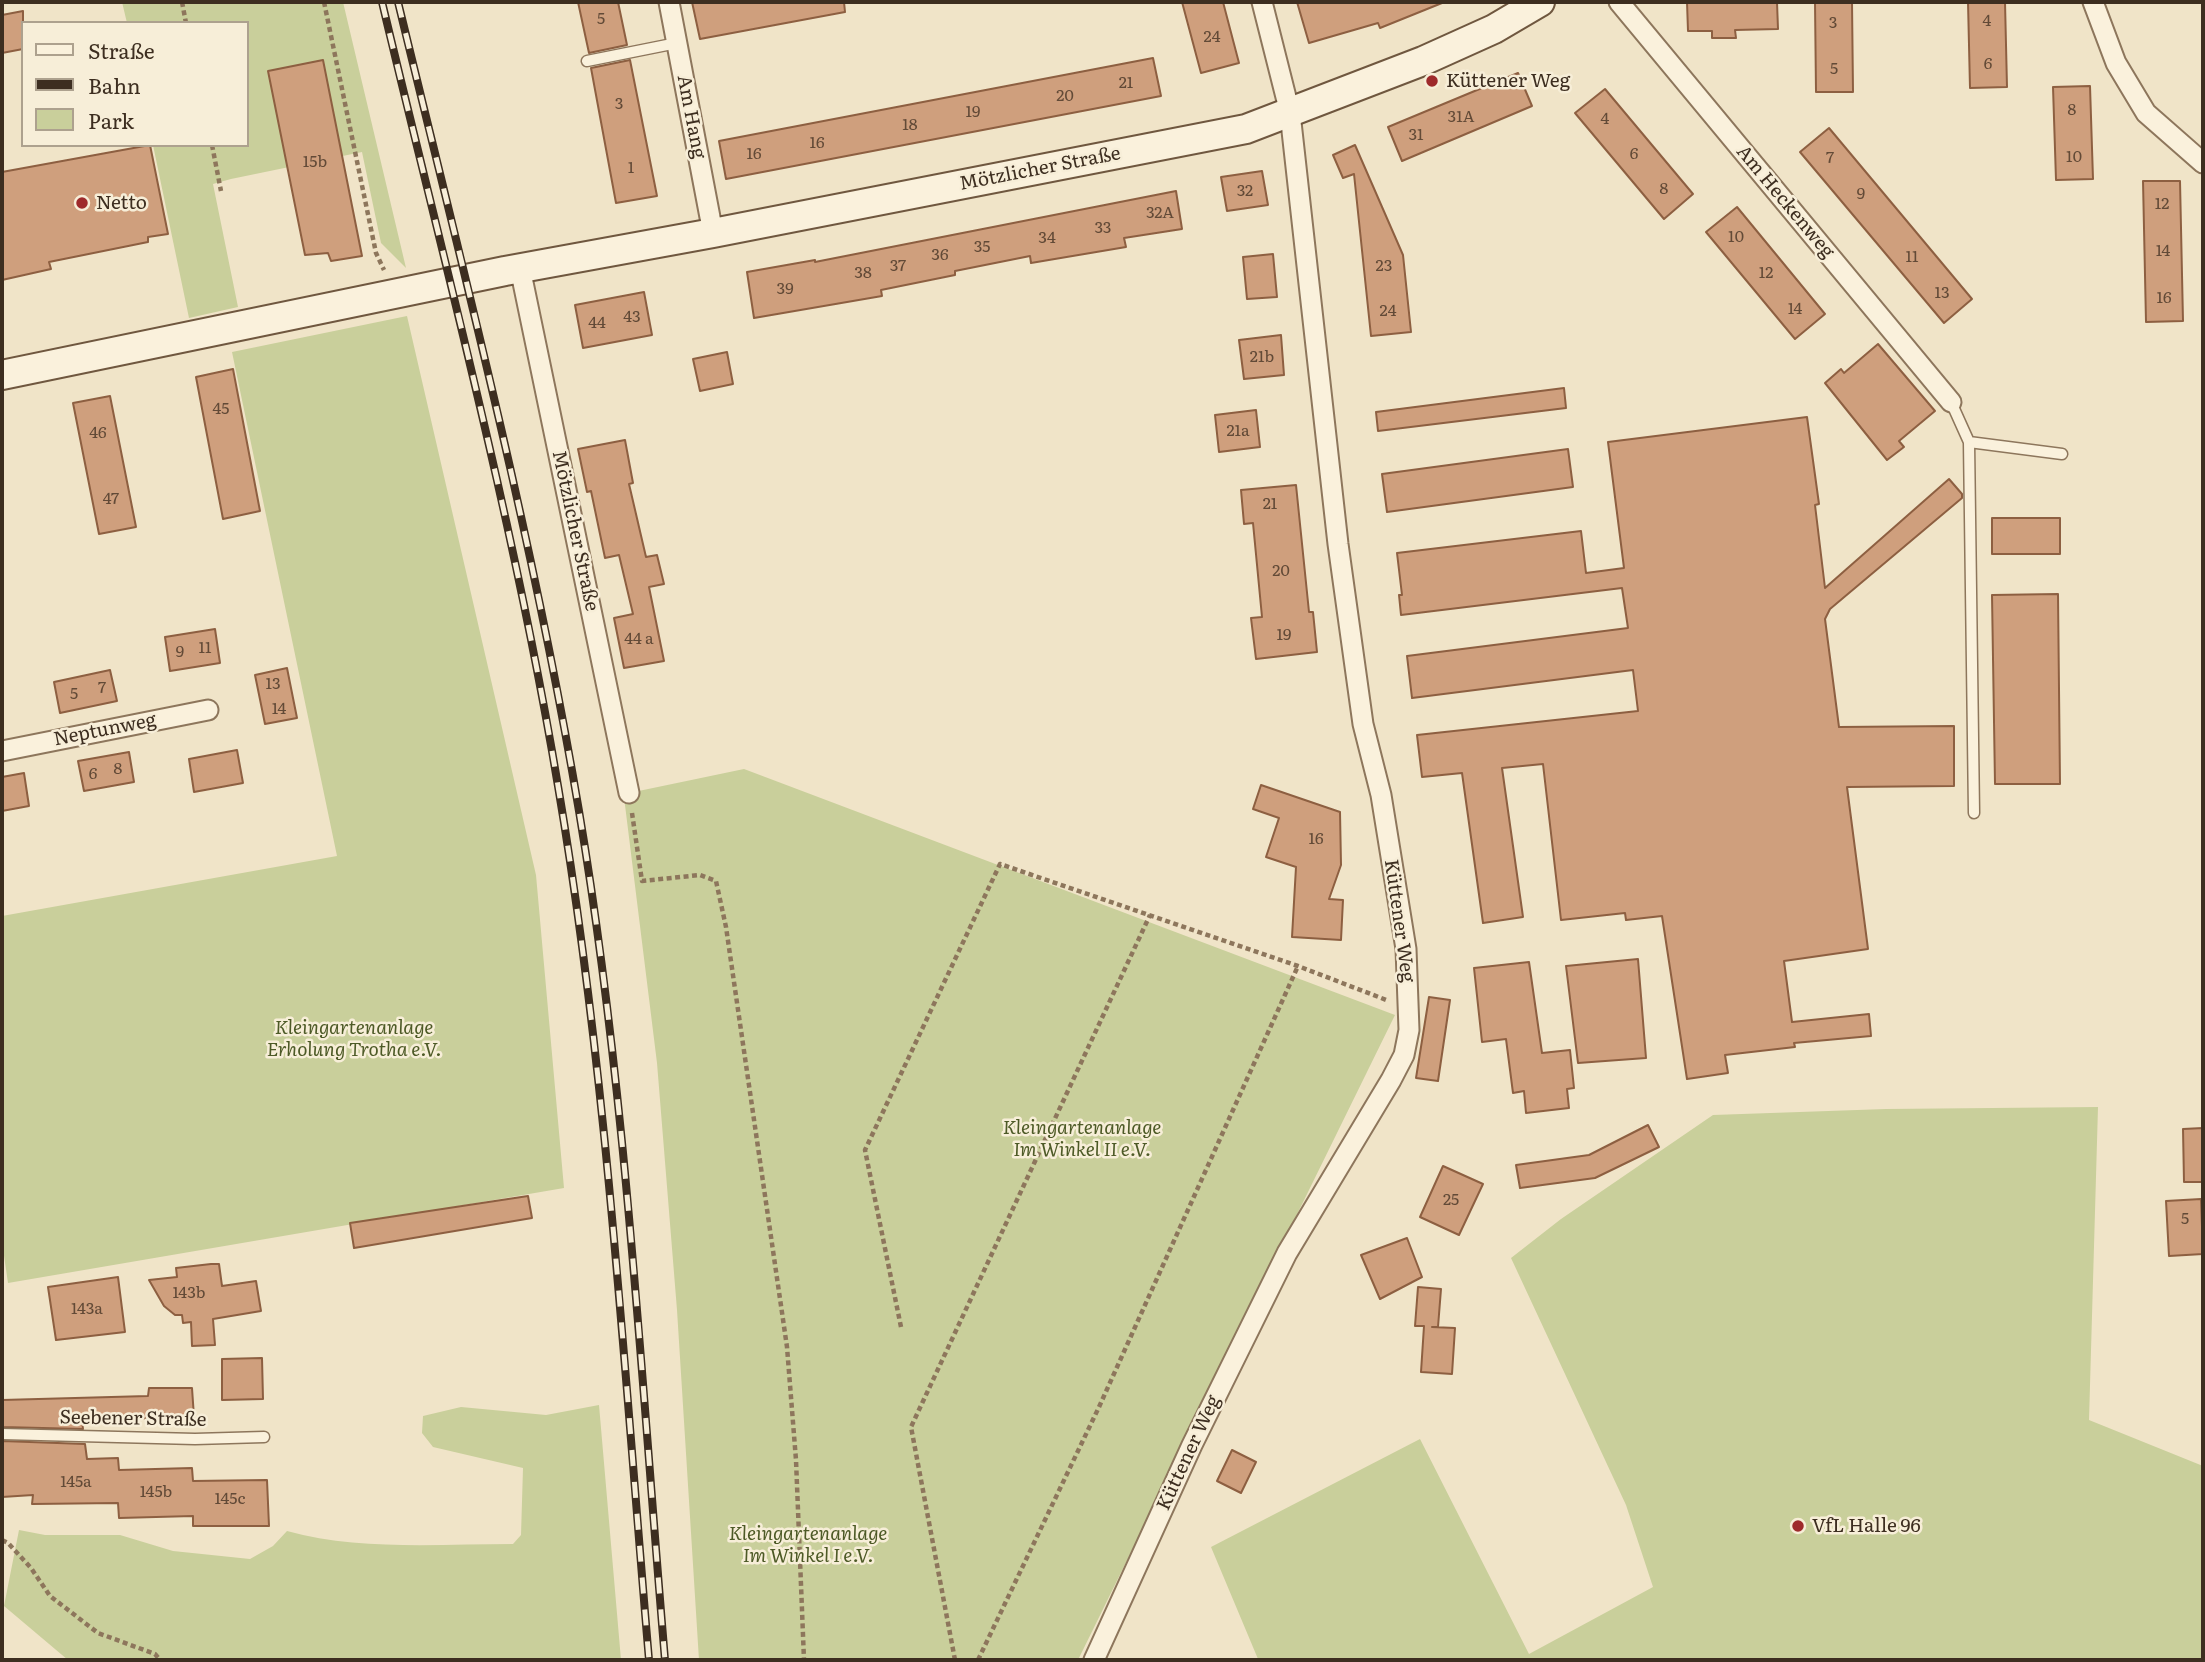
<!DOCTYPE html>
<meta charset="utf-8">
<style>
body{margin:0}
#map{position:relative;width:2205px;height:1662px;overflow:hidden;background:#f0e4c8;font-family:Literata,serif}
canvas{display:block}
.frame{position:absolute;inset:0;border:4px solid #3d2e20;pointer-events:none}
.legend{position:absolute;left:21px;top:21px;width:228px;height:126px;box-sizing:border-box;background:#f7eed8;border:2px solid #ada18e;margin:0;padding:9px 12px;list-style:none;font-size:21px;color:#3d2e20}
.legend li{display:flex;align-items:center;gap:14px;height:35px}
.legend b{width:35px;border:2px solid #ada18e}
</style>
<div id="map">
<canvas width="2205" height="1662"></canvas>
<div class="frame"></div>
<ul class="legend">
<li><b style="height:9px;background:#faf1dc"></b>Straße</li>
<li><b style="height:9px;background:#3d2e20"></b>Bahn</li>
<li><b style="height:19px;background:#c9cf9b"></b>Park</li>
</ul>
</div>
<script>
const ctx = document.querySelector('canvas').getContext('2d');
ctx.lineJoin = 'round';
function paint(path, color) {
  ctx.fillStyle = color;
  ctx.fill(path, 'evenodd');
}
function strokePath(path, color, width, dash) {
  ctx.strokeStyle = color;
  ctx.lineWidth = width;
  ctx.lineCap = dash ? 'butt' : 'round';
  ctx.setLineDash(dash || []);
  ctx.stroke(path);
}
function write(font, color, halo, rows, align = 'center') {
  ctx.font = font + ' Literata,serif';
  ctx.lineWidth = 5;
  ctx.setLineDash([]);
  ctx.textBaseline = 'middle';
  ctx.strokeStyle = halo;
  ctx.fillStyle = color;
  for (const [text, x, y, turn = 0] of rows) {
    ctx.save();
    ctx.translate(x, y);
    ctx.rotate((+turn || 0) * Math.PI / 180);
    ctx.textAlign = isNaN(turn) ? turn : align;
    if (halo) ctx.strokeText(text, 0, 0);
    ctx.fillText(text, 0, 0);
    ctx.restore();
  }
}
paint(new Path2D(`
 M 122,2 L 343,2 L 406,268 L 381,243 L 362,152 L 231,179 L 213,184 L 238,307 L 189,318 L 153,145 L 247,145 L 247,23 L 127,23 Z
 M 407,316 L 536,875 L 564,1188 L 8,1283 L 2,1242 L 2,916 L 337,856 L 232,352 Z
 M 744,769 L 1395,1015 L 1078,1660 L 699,1660 L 677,1310 L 657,1063 L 624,797 L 629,793 Z
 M 2098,1107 L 2089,1420 L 2203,1466 L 2203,1660 L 1256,1660 L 1258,1659 L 1211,1547 L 1420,1439 L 1529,1654 L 1653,1587 L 1626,1505 L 1511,1258 L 1561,1219 L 1713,1115 L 1886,1109 Z
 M 599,1405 L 621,1660 L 68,1660 L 4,1606 L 19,1530 L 45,1535 L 120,1535 L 173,1551 L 250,1559 L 273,1546 L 287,1531 C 359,1551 439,1544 513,1544 L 521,1535 L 523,1468 L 433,1447 L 422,1433 L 423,1416 L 461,1407 L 546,1415 Z`), '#c9cf9b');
const building = new Path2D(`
 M 578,2 L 618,2 L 627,45 L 589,53 Z
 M 692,2 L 844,2 L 845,12 L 700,39 Z
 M 1182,2 L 1223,2 L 1239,63 L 1201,73 Z
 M 1297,2 L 1442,2 L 1442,3 L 1380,28 L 1378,23 L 1309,43 Z
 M 1687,2 L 1777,2 L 1778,29 L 1735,30 L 1736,38 L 1712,38 L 1712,31 L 1688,31 Z
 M 1815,2 L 1852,2 L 1853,92 L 1816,92 Z
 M 1968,2 L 2005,2 L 2007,87 L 1970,88 Z
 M 23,11 L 23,49 L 2,53 L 2,15 Z
 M 1153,58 L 1161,96 L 726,179 L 719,141 Z
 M 323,60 L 362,256 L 331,261 L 328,253 L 305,255 L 268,71 Z
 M 630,60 L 657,196 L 616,203 L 591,68 Z
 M 1518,73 L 1532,106 L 1402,161 L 1388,127 Z
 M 2090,86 L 2093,179 L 2056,180 L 2053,87 Z
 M 1605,89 L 1693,194 L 1664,219 L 1575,113 Z
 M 1829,128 L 1972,299 L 1944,323 L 1800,152 Z
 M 150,145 L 168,234 L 148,237 L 148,242 L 49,262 L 51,269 L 2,280 L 2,172 Z
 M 1355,145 L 1403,255 L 1411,332 L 1371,336 L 1354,174 L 1343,178 L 1333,155 Z
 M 1262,171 L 1268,205 L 1227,211 L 1221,177 Z
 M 2143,181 L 2180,181 L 2183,321 L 2146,322 Z
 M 1176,191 L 1182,229 L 1124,238 L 1126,247 L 1031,263 L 1030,256 L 955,271 L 955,275 L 881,290 L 882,296 L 754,318 L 747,272 L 815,260 L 815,262 Z
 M 1737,207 L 1825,314 L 1795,339 L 1706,232 Z
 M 1273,254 L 1277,297 L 1247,299 L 1243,257 Z
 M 644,292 L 652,335 L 583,348 L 575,305 Z
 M 1281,335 L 1284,375 L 1244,379 L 1239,340 Z
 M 1878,344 L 1935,411 L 1899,441 L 1904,447 L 1887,460 L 1825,383 L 1841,369 L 1844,373 Z
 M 727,352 L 733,384 L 700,391 L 693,359 Z
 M 233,369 L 260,511 L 223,519 L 196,377 Z
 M 1564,388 L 1566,408 L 1378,431 L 1376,412 Z
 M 110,396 L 136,527 L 99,534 L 73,403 Z
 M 1256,410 L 1260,447 L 1219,452 L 1215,415 Z
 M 1807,417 L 1819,504 L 1815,505 L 1825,588 L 1949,479 L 1962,494 L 1962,498 L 1830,609 L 1825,619 L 1839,727 L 1954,726 L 1954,786 L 1847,787 L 1868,949 L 1784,961 L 1792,1022 L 1869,1014 L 1871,1036 L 1794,1043 L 1795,1047 L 1725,1055 L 1728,1073 L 1687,1079 L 1662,916 L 1626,920 L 1625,913 L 1561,920 L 1543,764 L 1502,768 L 1523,917 L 1483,923 L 1462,773 L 1422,777 L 1417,735 L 1638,711 L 1633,670 L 1412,698 L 1407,656 L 1628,628 L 1622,588 L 1401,615 L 1399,595 L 1402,595 L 1397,553 L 1581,531 L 1586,573 L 1624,568 L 1608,442 Z
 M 625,440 L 633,483 L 629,484 L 646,557 L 657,555 L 664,584 L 649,587 L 664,661 L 624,668 L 614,618 L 633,614 L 619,555 L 605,558 L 591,491 L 587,492 L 578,449 Z
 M 1568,449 L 1573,487 L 1387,512 L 1382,474 Z
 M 1296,485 L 1309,612 L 1313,612 L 1317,652 L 1256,659 L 1251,618 L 1262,617 L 1253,523 L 1244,524 L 1241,490 Z
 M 1992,518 L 2060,518 L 2060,554 L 1992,554 Z
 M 2058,594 L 2060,784 L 1995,784 L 1992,595 Z
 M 215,629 L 220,663 L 170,671 L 165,637 Z
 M 287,668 L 297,718 L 265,724 L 255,675 Z
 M 110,670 L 117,701 L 60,713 L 54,682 Z
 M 237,750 L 243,783 L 194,792 L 189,759 Z
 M 129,752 L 134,782 L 84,791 L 78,761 Z
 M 24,773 L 29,806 L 2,811 L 2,777 Z
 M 1261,785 L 1340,812 L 1341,865 L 1329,899 L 1343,900 L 1341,940 L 1292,937 L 1296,867 L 1266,857 L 1279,818 L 1253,809 Z
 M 1638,959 L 1646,1058 L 1578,1063 L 1566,966 Z
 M 1529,962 L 1542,1053 L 1570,1050 L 1574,1088 L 1567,1089 L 1569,1108 L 1526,1113 L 1524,1091 L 1513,1093 L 1506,1039 L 1482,1042 L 1474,968 Z
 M 1429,997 L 1450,1000 L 1438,1081 L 1416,1078 Z
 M 1648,1125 L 1659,1147 L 1595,1178 L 1520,1188 L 1516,1165 L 1589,1155 Z
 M 2203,1128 L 2203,1182 L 2184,1182 L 2183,1129 Z
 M 1443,1166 L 1483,1184 L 1459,1235 L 1420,1217 Z
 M 528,1196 L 532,1218 L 354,1248 L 350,1223 Z
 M 2201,1199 L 2203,1254 L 2169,1256 L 2166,1201 Z
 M 1407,1238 L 1422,1277 L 1380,1299 L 1361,1255 Z
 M 211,1264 L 219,1264 L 222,1286 L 256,1281 L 261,1311 L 213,1319 L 215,1345 L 192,1346 L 191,1322 L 183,1323 L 182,1315 L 175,1315 L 164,1306 L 149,1280 L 177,1277 L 176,1268 Z
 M 118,1277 L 125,1332 L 56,1340 L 48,1287 Z
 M 1418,1287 L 1441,1289 L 1438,1327 L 1432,1327 L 1455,1328 L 1452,1374 L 1421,1372 L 1424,1326 L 1415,1326 Z
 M 262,1358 L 263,1399 L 222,1400 L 222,1359 Z
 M 149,1388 L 192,1388 L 194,1417 L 82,1420 L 83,1429 L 2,1427 L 2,1400 L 148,1396 Z
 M 2,1441 L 85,1444 L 87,1459 L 118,1458 L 119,1470 L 192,1468 L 193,1481 L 267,1480 L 269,1526 L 193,1526 L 193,1516 L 119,1518 L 118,1503 L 32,1504 L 33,1495 L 2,1497 Z
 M 1232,1450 L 1256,1462 L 1241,1493 L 1217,1481 Z`);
paint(building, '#cf9f7d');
strokePath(building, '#8d5f41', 2);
const lane = new Path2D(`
 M 587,61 L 677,43
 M 1951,402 L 1969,442 L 1974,813
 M 1969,442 L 2062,454
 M 2,1434 L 195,1439 L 264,1437`);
const street = new Path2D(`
 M 669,2 L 713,233
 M 1619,2 L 1951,402
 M 2093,2 L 2116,63 L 2146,113 L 2203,163
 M 520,268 L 629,793
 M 2,751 L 208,710
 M 1094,1660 L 1192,1445 L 1287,1253 L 1391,1080 L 1404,1055 L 1409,1030 L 1406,949 L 1381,795 L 1363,724 L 1338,544 L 1290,113 L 1262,2`);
const secondary = new Path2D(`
 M 2,375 L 505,271 L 713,233 L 1246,129 L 1423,61 L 1494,29 L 1540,2`);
strokePath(lane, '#8d765c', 13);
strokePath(street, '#8d765c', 23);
strokePath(secondary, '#6f573f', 32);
strokePath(new Path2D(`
 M 182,2 L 186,23
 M 324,2 L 376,253 L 384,270
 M 212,145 L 221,191
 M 632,813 L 642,881 L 700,875 L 716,881 L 726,927 L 787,1347 L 796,1460 L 804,1660
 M 901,1327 L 865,1150 L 1000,864 L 1298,966 L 1389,1001
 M 2,1540 L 8,1543 L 31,1568 L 50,1596 L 98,1633 L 155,1654 L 160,1660
 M 955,1660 L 911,1427 L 1150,915
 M 978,1660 L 1099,1407 L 1298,966`), '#8d765c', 4.5, [5, 3.5]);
strokePath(lane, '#faf1dc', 10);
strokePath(street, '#faf1dc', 19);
strokePath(secondary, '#faf1dc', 28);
const rail = new Path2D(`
 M 382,2 C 444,262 514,522 558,786 C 607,1075 624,1368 649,1660
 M 398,2 C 463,270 533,538 579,811 C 626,1091 641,1377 665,1660`);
strokePath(rail, '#3d2e20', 8);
strokePath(rail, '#f7eed8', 5, [16]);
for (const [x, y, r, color] of [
 [1432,81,7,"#9e2a2b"],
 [82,203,7,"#9e2a2b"],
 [1798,1526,7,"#9e2a2b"]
]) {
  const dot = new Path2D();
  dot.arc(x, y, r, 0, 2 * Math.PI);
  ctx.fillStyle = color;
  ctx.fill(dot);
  strokePath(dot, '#f7eed8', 2.5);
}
write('16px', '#624a37', null, [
 ["5",601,19],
 ["4",1987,21],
 ["3",1833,23],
 ["24",1212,37],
 ["6",1988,64],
 ["5",1834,69],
 ["21",1126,83],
 ["20",1065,96],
 ["3",619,104],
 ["8",2072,110],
 ["19",973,112],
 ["31A",1461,117],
 ["4",1605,119],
 ["18",910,125],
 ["31",1416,135],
 ["16",817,143],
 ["16",754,154],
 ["6",1634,154],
 ["10",2074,157],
 ["7",1830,158],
 ["15b",315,162],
 ["1",631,168],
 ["8",1664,189],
 ["32",1245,191],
 ["9",1861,194],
 ["12",2162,204],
 ["32A",1160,213],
 ["33",1103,228],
 ["10",1736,237],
 ["34",1047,238],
 ["35",982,247],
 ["14",2163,251],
 ["36",940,255],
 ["11",1912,257],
 ["37",898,266],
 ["23",1384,266],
 ["38",863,273],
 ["12",1766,273],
 ["39",785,289],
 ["13",1942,293],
 ["16",2164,298],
 ["14",1795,309],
 ["24",1388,311],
 ["43",632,317],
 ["44",597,323],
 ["21b",1262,357],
 ["45",221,409],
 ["21a",1238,431],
 ["46",98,433],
 ["47",111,499],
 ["21",1270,504],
 ["20",1281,571],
 ["19",1284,635],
 ["44 a",639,639],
 ["11",205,648],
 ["9",180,652],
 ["13",273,684],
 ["7",102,688],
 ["5",74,694],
 ["14",279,709],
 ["8",118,769],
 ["6",93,774],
 ["16",1316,839],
 ["25",1451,1200],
 ["5",2185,1219],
 ["143b",189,1293],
 ["143a",87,1309],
 ["145a",76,1482],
 ["145b",156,1492],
 ["145c",230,1499]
]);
write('19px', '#3d2e20', '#f7eed8', [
 ["Küttener Weg",1446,81],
 ["Netto",96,203],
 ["VfL Halle 96",1812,1526]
], 'left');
write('19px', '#3d2e20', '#f7eed8', [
 ["Am Hang",691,117,79],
 ["Mötzlicher Straße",1040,169,-11],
 ["Am Heckenweg",1785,202,50],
 ["Mötzlicher Straße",575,531,78],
 ["Neptunweg",105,730,-11],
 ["Küttener Weg",1399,921,82],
 ["Seebener Straße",133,1419,1],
 ["Küttener Weg",1189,1453,-65]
]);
write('italic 19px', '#4d5a26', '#f7eed8', [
 ["Kleingartenanlage",354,1028],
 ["Erholung Trotha e.V.",354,1050],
 ["Kleingartenanlage",1082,1128],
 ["Im Winkel II e.V.",1082,1150],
 ["Kleingartenanlage",808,1534],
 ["Im Winkel I e.V.",808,1556]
]);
</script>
